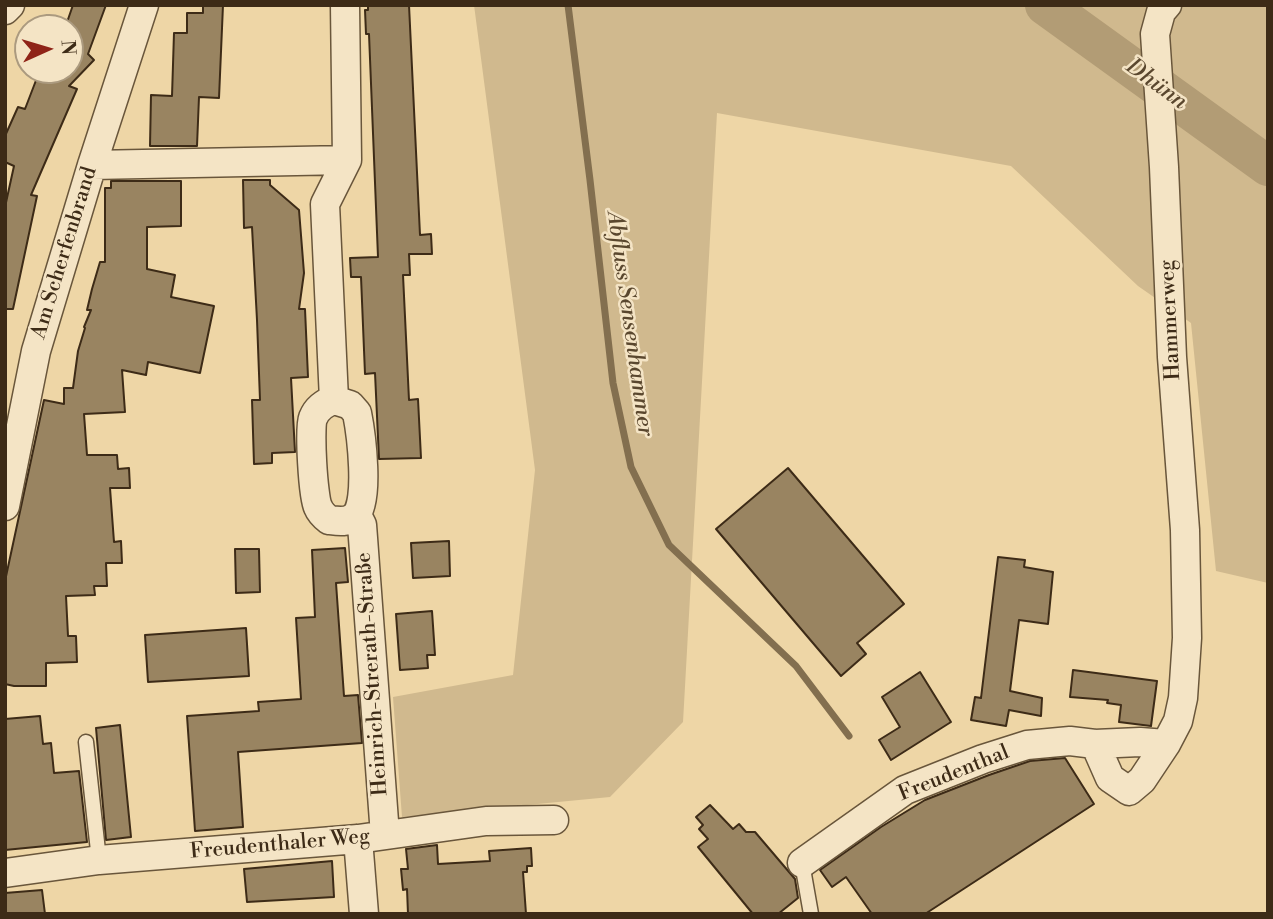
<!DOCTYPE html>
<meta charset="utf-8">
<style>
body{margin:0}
#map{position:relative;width:1273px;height:919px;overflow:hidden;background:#eed6a6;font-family:"Libre Bodoni",serif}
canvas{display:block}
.frame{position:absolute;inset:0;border:7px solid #3d2b17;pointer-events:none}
.north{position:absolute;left:14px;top:14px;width:70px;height:70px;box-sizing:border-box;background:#f4e4c5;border:2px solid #ab9a7f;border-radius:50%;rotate:86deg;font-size:19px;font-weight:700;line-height:28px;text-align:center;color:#3d2b17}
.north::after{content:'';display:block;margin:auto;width:24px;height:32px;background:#8f2418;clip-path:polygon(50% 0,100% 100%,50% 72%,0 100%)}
</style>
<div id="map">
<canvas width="1273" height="919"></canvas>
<div class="frame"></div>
<div class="north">N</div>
</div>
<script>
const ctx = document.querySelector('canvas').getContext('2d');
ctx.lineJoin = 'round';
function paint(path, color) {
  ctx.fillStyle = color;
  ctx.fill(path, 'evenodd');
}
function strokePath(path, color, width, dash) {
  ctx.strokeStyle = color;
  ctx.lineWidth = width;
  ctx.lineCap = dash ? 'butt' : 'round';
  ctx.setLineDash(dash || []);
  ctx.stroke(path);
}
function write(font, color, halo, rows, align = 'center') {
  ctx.font = font + ' "Libre Bodoni",serif';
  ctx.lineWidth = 5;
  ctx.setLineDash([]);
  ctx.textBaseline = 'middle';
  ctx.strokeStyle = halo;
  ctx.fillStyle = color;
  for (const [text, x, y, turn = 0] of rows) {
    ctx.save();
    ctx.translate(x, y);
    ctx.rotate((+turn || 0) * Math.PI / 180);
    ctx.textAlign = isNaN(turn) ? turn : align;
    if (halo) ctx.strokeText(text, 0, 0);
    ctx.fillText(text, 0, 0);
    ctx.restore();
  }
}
paint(new Path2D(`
 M 474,5 L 1268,5 L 1268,583 L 1216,571 L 1191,323 L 1138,286 L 1011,166 L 717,113 L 683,722 L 610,797 L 402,817 L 393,697 L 513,675 L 535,470 Z`), '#d0b98e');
strokePath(new Path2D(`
 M 568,5 L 590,180 L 613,383 L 631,467 L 669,545 L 796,666 L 849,736`), '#836f4f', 7);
strokePath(new Path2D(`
 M 1045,5 L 1268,166`), '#b29c75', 40);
const building = new Path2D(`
 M 73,5 L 106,5 L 88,54 L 94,60 L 69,86 L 77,89 L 31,195 L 37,196 L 13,309 L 5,309 L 5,207 L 14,166 L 5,162 L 5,136 L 18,107 L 25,109 L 40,70 L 70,70 L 70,28 L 65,28 Z
 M 203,5 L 223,5 L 219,98 L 199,97 L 197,146 L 150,146 L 151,95 L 172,96 L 174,33 L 187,33 L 187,13 L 203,13 Z
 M 368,5 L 409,5 L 420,235 L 431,234 L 432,254 L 409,254 L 410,275 L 403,275 L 409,400 L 418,399 L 421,458 L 379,459 L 375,373 L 365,374 L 361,277 L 351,277 L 350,258 L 378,257 L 369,34 L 366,34 L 365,10 L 368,10 Z
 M 243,180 L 270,180 L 270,185 L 299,210 L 304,273 L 299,309 L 305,309 L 308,377 L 291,378 L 295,452 L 272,453 L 272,463 L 254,464 L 252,400 L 260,400 L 257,320 L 252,227 L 244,228 Z
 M 111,181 L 181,181 L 181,226 L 147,227 L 147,269 L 175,275 L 171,297 L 214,306 L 200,373 L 148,362 L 146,375 L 122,370 L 125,412 L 84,414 L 87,455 L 117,455 L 118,469 L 129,468 L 130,488 L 110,488 L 114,542 L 121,541 L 122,563 L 106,563 L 107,586 L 94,586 L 95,595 L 66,596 L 68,636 L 76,636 L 77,662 L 46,663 L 46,686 L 14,686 L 5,684 L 5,581 L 44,400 L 64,404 L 64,388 L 73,388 L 78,351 L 85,328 L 84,327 L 91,310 L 87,310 L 92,289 L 100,262 L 105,262 L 105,188 L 111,188 Z
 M 788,468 L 904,604 L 857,643 L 866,654 L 841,676 L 716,529 Z
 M 449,541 L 450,576 L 413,578 L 411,543 Z
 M 345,548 L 348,582 L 336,583 L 344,696 L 358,695 L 362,743 L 238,752 L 243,827 L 195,831 L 187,716 L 259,711 L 258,702 L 301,699 L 296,618 L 315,617 L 312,550 Z
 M 235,549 L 259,549 L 260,592 L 236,593 Z
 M 998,557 L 1025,560 L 1024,567 L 1053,572 L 1048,624 L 1019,620 L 1010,691 L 1042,698 L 1041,716 L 1009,710 L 1006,726 L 971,720 L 975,697 L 981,698 Z
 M 432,611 L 435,655 L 427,655 L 428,668 L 400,670 L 396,614 Z
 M 246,628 L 249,676 L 148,682 L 145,635 Z
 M 1073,670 L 1157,681 L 1151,726 L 1119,722 L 1121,705 L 1107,703 L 1108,700 L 1070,697 Z
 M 920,672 L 951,722 L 891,760 L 879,740 L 900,727 L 882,697 Z
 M 40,716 L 43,744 L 51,743 L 54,773 L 79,771 L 87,842 L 5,850 L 5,719 Z
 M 120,725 L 131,837 L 106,840 L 96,728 Z
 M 1065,758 L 1094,804 L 925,914 L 872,914 L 846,877 L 832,887 L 820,870 L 881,827 L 925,800 L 989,775 L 1030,761 Z
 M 710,805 L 733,829 L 739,824 L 746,832 L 755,832 L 795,879 L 798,898 L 778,914 L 753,914 L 698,847 L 708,839 L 699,829 L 703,825 L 696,817 Z
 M 437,845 L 438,864 L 490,861 L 489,851 L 531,848 L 532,866 L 527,866 L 527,872 L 523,872 L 526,914 L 408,914 L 407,889 L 403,890 L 401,869 L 408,869 L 406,849 Z
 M 332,861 L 334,897 L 247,902 L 244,869 Z
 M 42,890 L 45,914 L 5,914 L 5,893 Z`);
paint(building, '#998461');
strokePath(building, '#3d2b17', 2);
const service = new Path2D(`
 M 86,742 L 99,860
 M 802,863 L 811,914`);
const minor = new Path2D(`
 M 345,5 L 347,160
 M 5,10 L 10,5
 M 92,165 L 347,160 L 325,204 L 334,400
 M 334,400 L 350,405 L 357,413 C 361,433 370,502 355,516 C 348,523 337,521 329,520 C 325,517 320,512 318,507 C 313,497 309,428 313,418 C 317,408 324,403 334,400 Z
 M 5,506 L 36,351 L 92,165 L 144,5
 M 357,515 L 362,525 L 363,538 L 385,835
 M 1095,744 L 1140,742 L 1166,744
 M 358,839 L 364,914
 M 802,863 L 905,790 L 983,759 L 1027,745 L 1070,741 L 1095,744 L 1110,778 L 1129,791 L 1142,780 L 1166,744 L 1178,721 L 1183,698 L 1187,638 L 1185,530 L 1172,357 L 1164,167 L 1155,34 L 1161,12 L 1167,5
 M 5,873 L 99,860 L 358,839 L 486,821 L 554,820`);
strokePath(service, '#69563b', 17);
strokePath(minor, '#69563b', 31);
strokePath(service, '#f4e4c5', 14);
strokePath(minor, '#f4e4c5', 28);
write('21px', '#3d2b17', '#f4e4c5', [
 ["Am Scherfenbrand",65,253,-73],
 ["Hammerweg",1171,320,-93],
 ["Heinrich-Strerath-Straße",373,674,-94],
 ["Freudenthal",954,774,-22],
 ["Freudenthaler Weg",280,845,-5]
]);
write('italic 23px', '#5a472e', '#f4e4c5', [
 ["Dhünn",1156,85,36],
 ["Abfluss Sensenhammer",629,324,82]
]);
</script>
